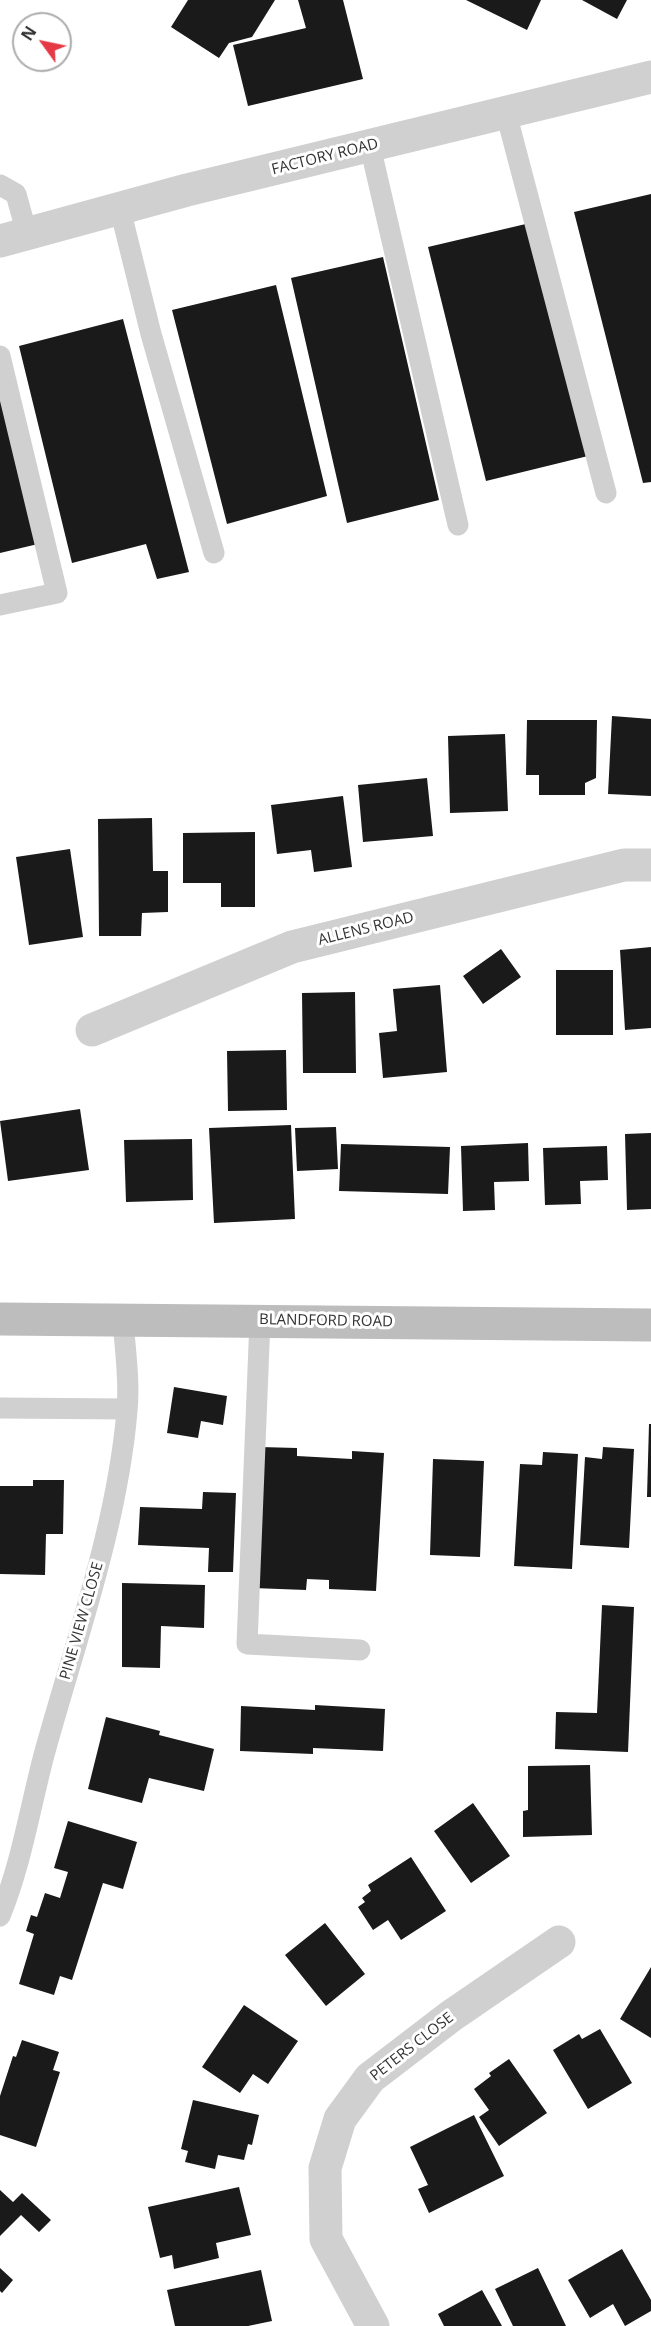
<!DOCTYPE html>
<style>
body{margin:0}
#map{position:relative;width:651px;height:2326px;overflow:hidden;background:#fff;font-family:"Open Sans",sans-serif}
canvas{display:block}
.north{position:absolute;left:12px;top:12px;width:60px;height:60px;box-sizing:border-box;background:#fff;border:2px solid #adadad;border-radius:50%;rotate:303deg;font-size:16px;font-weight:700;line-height:24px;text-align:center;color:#333}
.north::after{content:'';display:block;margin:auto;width:21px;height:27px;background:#e63946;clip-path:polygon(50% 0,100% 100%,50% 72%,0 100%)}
</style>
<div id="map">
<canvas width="651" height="2326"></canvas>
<div class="north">N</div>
</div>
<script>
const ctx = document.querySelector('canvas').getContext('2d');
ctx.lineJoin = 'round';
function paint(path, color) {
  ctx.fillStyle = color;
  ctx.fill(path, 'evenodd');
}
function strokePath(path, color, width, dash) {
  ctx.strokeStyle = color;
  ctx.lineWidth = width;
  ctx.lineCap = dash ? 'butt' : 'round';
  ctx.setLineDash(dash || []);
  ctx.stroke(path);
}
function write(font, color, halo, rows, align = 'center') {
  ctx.font = font + ' "Open Sans",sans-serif';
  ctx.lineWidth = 6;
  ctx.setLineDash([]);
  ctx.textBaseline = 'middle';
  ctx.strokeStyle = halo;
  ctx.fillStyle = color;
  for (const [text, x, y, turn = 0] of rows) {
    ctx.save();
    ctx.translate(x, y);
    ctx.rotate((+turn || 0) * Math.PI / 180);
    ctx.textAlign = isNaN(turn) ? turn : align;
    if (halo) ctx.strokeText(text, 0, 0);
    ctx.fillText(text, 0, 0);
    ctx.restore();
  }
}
paint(new Path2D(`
 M 188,0 L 275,0 L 252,37 L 229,43 L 219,58 L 171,27 Z
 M 298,0 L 343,0 L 363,79 L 248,106 L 233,45 L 306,28 Z
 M 466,0 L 541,0 L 527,30 Z
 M 582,0 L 627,0 L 617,19 Z
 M 651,194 L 651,482 L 643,483 L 574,212 Z
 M 530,223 L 588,456 L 486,481 L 428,247 Z
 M 383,257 L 439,500 L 347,523 L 291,278 Z
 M 276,285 L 327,496 L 227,524 L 172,310 Z
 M 123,319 L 189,572 L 157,579 L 146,544 L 72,563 L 19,346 Z
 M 0,391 L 38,544 L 0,553 Z
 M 612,716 L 651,719 L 651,796 L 608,794 Z
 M 527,720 L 597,720 L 596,778 L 585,783 L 585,795 L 539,795 L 539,775 L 526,775 Z
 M 505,734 L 508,811 L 450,813 L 448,736 Z
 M 427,778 L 433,836 L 363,842 L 358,785 Z
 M 343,796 L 352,867 L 314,872 L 311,850 L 277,854 L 271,805 Z
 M 152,818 L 153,871 L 168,871 L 168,912 L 142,913 L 141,936 L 99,936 L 98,819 Z
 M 255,832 L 255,907 L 221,907 L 221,883 L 183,883 L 183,833 Z
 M 70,849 L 83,937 L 29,945 L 16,857 Z
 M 651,947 L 651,1028 L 625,1030 L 620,950 Z
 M 501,949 L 521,977 L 483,1004 L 463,976 Z
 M 556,970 L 613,970 L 613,1035 L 556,1035 Z
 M 440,985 L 447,1072 L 383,1078 L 379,1033 L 397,1031 L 393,989 Z
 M 355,992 L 356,1073 L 303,1073 L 302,993 Z
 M 286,1050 L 287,1110 L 228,1111 L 227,1051 Z
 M 80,1109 L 89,1170 L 8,1181 L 0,1121 Z
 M 291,1125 L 295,1219 L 214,1223 L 209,1128 Z
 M 336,1127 L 338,1169 L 297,1171 L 295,1128 Z
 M 651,1133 L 651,1209 L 627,1210 L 625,1134 Z
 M 192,1139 L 193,1200 L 126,1202 L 124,1140 Z
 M 528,1143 L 529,1181 L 494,1182 L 495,1210 L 463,1211 L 461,1146 Z
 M 341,1144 L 450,1147 L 448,1194 L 339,1191 Z
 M 607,1146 L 608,1180 L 580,1181 L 581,1204 L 545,1205 L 543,1148 Z
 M 174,1387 L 227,1396 L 223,1425 L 201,1421 L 198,1438 L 167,1433 Z
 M 649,1424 L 651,1424 L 651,1497 L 647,1497 Z
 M 260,1447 L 297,1448 L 297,1456 L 352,1459 L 352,1451 L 384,1453 L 376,1591 L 329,1589 L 329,1580 L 307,1579 L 306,1590 L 253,1588 Z
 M 603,1447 L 634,1449 L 629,1548 L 580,1545 L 585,1457 L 602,1459 Z
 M 543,1452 L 578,1454 L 572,1569 L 514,1566 L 520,1464 L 542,1465 Z
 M 433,1459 L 484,1461 L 480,1557 L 430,1555 Z
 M 33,1480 L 64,1480 L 63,1534 L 46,1534 L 45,1575 L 0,1574 L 0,1486 L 33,1486 Z
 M 203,1492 L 236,1493 L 233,1572 L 208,1572 L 209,1548 L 138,1545 L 140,1507 L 202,1509 Z
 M 122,1583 L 205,1585 L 204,1628 L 161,1626 L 160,1668 L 122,1667 Z
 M 602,1605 L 634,1607 L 628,1752 L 555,1749 L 556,1712 L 597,1713 Z
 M 315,1705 L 385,1709 L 383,1751 L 313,1748 L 313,1754 L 240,1751 L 241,1706 L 315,1710 Z
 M 106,1717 L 160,1731 L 159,1735 L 214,1749 L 204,1791 L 149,1778 L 142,1803 L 88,1789 Z
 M 590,1765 L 592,1835 L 523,1837 L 523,1811 L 528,1810 L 528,1766 Z
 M 473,1803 L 510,1856 L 471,1883 L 434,1831 Z
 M 68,1821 L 137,1842 L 123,1889 L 103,1883 L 72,1980 L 60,1976 L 54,1995 L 19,1984 L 34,1934 L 26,1931 L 31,1915 L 37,1917 L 45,1893 L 60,1898 L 68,1872 L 54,1868 Z
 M 411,1857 L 446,1911 L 401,1940 L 388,1920 L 373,1930 L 358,1907 L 365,1902 L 362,1898 L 371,1891 L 368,1885 Z
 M 325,1923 L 365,1974 L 326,2006 L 285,1955 Z
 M 651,1967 L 651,2038 L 620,2019 Z
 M 244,2005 L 298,2041 L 268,2084 L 253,2074 L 240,2093 L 202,2067 Z
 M 600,2029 L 632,2083 L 588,2109 L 553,2050 L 579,2034 L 582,2039 Z
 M 22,2040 L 59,2052 L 53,2070 L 60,2072 L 36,2147 L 0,2135 L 0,2096 L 13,2056 L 16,2057 Z
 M 509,2059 L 547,2113 L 499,2146 L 479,2117 L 489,2110 L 474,2089 L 491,2076 L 489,2073 Z
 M 193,2100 L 259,2115 L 252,2145 L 248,2144 L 244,2160 L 218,2155 L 215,2169 L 185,2162 L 188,2151 L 181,2149 Z
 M 474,2115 L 504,2176 L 429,2213 L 418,2189 L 428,2185 L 410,2147 Z
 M 239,2187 L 251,2235 L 216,2243 L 219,2258 L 174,2269 L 172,2255 L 160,2258 L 148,2207 Z
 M 0,2190 L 13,2202 L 22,2193 L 51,2220 L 39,2232 L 21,2215 L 0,2236 Z
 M 622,2249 L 651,2300 L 651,2311 L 625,2326 L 613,2304 L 590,2318 L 568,2280 Z
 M 0,2268 L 13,2280 L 2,2293 L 0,2291 Z
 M 538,2268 L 566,2326 L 513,2326 L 495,2289 Z
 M 261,2270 L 272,2321 L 248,2326 L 175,2326 L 167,2290 Z
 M 482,2290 L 502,2326 L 444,2326 L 438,2314 Z`), '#1a1a1a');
strokePath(new Path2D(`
 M 506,113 L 606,493
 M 370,146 L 458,525
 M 0,185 L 16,194 L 27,234
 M 120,209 L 151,334 L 214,553
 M 0,356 L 57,593 L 0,605
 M 260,1320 L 247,1644 L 360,1650
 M 0,1408 L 127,1409
 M 0,1916 C 21,1865 30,1808 44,1755 C 75,1642 117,1528 127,1411 C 130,1381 125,1349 123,1320`), '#d0d0d0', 21);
strokePath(new Path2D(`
 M 0,241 L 187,190 L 651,77
 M 92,1030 L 292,947 L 624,865 L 651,865
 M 373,2326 L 326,2239 L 325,2168 L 340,2119 L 370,2078 L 451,2016 L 559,1942`), '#d0d0d0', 33);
strokePath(new Path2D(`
 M 0,1319 L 651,1325`), '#bdbdbd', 33);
write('15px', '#333', '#fff', [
 ["FACTORY ROAD",325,157,-14],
 ["ALLENS ROAD",366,929,-14],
 ["BLANDFORD ROAD",326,1321,1],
 ["PINE VIEW CLOSE",82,1621,-74],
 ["PETERS CLOSE",412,2047,-38]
]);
</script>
